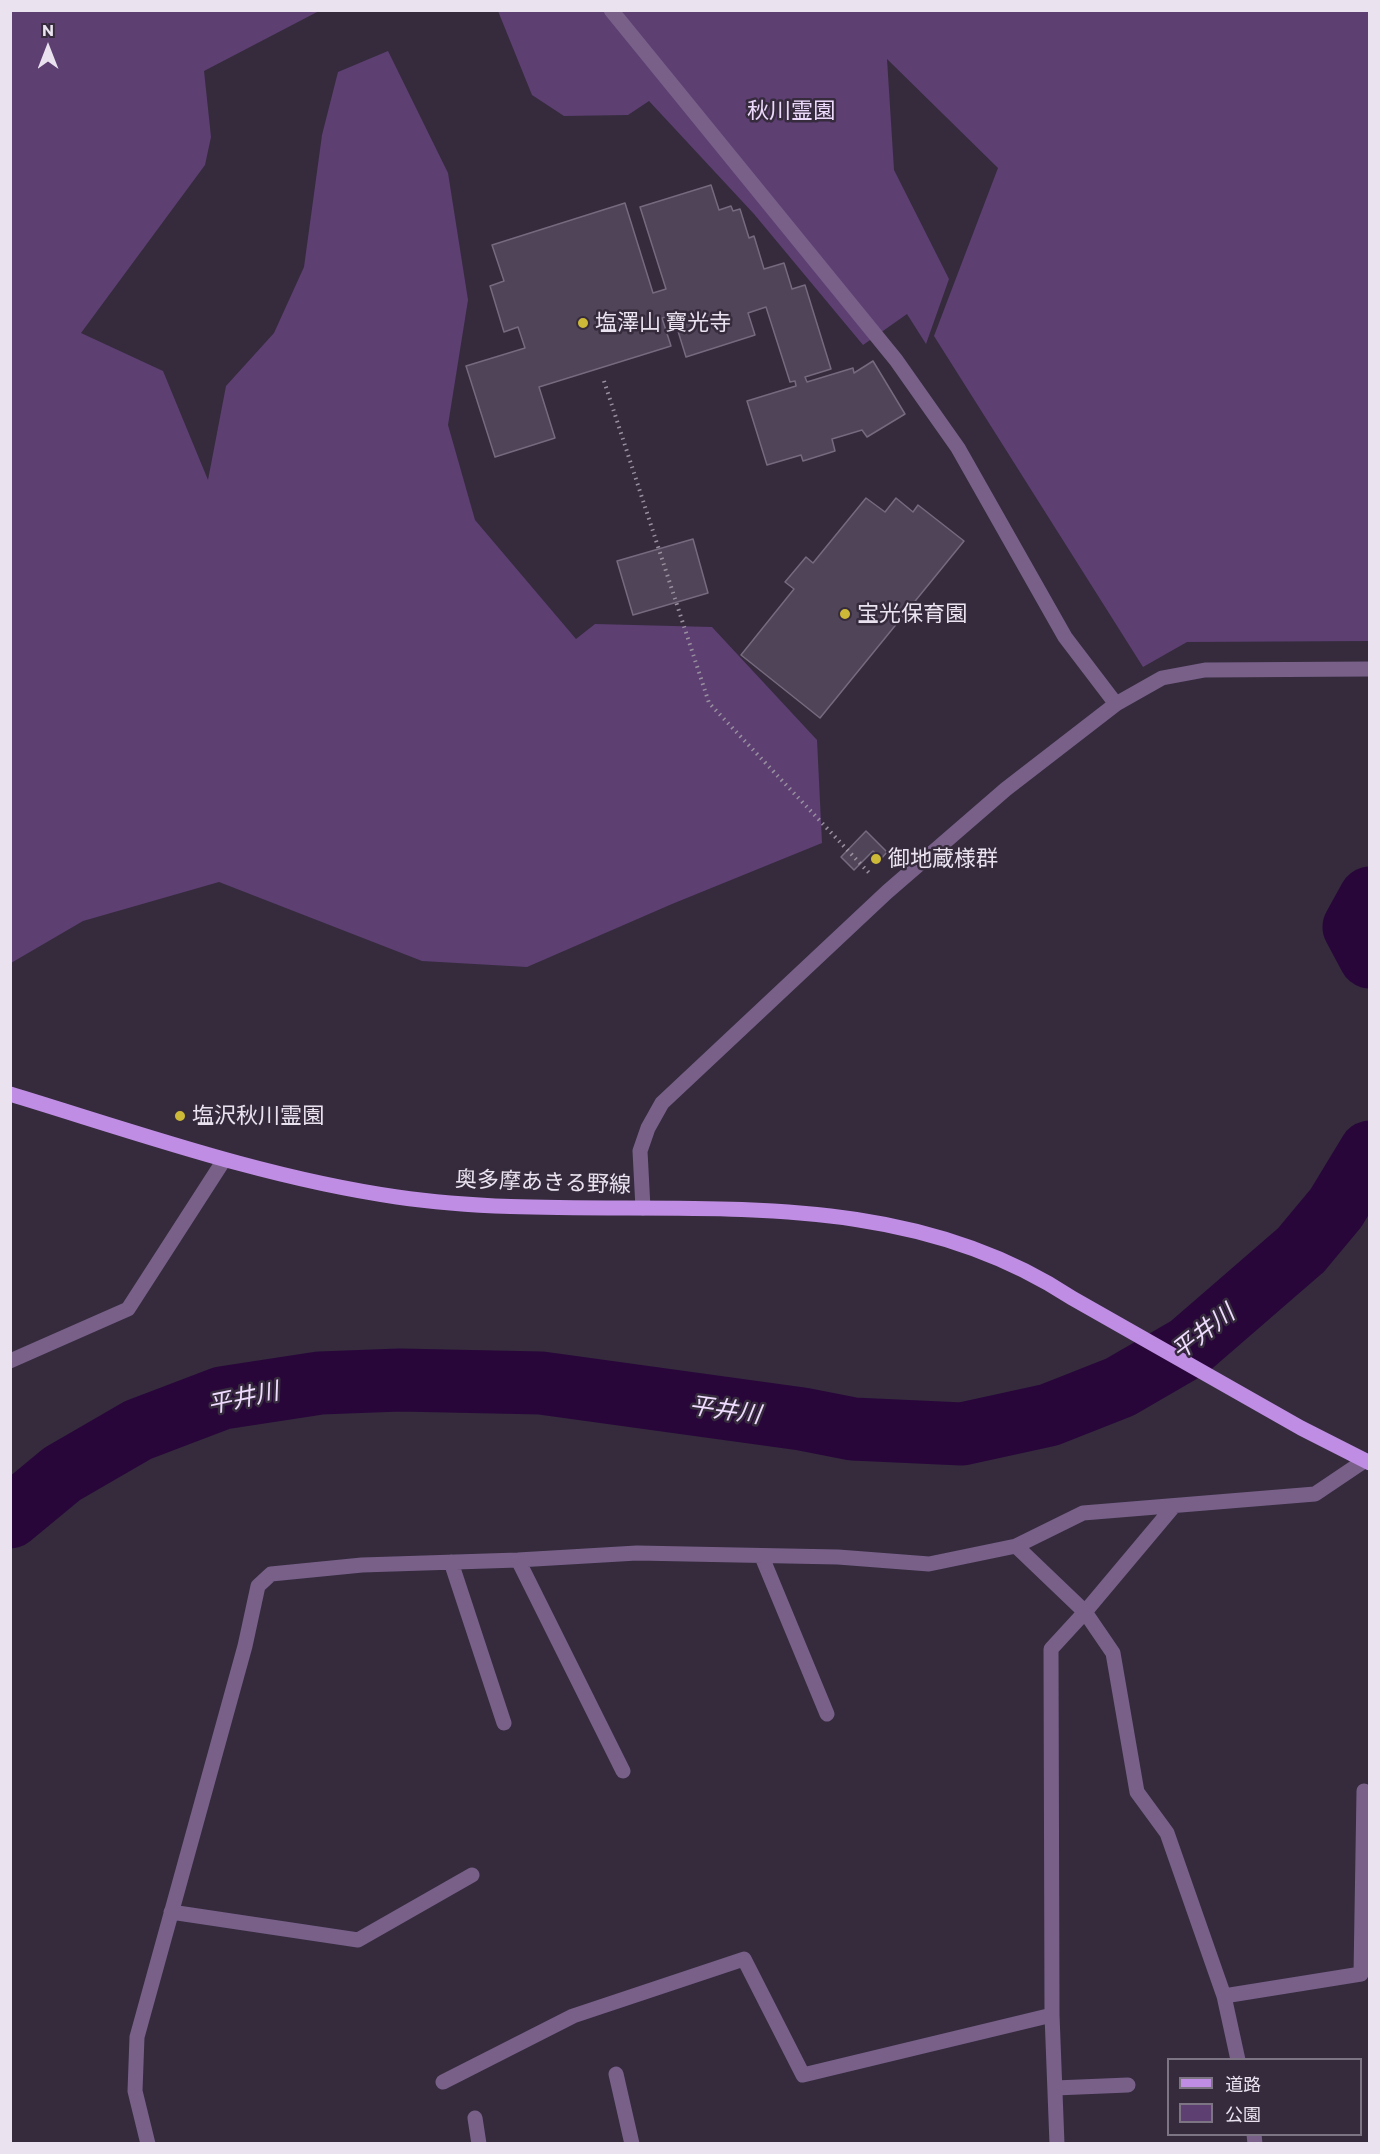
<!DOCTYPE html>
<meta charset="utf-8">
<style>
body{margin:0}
#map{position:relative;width:1380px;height:2154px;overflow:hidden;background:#352b3d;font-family:Commissioner,"Noto Sans JP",sans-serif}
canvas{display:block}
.frame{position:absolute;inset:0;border:12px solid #eae3ef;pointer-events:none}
.legend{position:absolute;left:1167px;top:2058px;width:195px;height:78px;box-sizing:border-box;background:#352b3d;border:2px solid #7d7584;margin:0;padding:8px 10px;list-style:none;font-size:18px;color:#eae3ef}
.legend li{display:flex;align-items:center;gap:12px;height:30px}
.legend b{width:30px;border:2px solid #7d7584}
.north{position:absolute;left:18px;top:18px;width:60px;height:60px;-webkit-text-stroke:4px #352b3d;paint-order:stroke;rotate:0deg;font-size:16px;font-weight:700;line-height:24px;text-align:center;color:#eae3ef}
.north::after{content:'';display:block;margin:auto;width:21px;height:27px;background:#eae3ef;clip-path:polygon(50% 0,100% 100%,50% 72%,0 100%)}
</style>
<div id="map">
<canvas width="1380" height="2154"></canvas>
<div class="frame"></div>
<ul class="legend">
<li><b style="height:8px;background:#bf8de3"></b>道路</li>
<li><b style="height:16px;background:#5d3f72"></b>公園</li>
</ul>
<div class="north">N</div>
</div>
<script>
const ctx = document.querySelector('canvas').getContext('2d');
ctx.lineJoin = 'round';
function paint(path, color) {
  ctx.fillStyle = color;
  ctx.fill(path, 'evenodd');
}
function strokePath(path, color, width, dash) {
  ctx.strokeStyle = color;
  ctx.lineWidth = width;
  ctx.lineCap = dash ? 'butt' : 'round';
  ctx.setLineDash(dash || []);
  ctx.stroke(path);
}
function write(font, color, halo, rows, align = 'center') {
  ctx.font = font + ' Commissioner,"Noto Sans JP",sans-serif';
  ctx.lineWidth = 5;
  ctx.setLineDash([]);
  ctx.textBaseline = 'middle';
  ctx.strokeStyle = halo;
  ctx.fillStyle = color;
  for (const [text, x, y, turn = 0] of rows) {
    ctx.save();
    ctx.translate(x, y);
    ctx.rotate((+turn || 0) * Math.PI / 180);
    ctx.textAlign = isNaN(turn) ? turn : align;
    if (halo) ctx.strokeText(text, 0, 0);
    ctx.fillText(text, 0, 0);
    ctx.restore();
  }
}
paint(new Path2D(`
 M 10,11 L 319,11 L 204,71 L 211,137 L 205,165 L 81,333 L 163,371 L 208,480 L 226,386 L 274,333 L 304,267 L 322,135 L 338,72 L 388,51 L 448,173 L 468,300 L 448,425 L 475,520 L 576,639 L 595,624 L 712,627 L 817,740 L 822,843 L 672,904 L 527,967 L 422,961 L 219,882 L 83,921 L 11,963 Z
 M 498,11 L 1369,11 L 1369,641 L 1187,642 L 1143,667 L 934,336 L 998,168 L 887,59 L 894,170 L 949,279 L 926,344 L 907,314 L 863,345 L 754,214 L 649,101 L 628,115 L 564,116 L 532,95 Z`), '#5d3f72');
strokePath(new Path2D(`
 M 1370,898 L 1354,927 L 1370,957
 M 10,1517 L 62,1474 L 138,1430 L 222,1398 L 320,1383 L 400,1380 L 541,1383 L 802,1419 L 853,1429 L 962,1434 L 1049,1415 L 1120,1387 L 1189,1347 L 1301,1250 L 1336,1208 L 1370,1152`), '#28063a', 63);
const building = new Path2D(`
 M 711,185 L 719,210 L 731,206 L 733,211 L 740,209 L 749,238 L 754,236 L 764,269 L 784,263 L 792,289 L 805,285 L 831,369 L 805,377 L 807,382 L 853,368 L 854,373 L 873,361 L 905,414 L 867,437 L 862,430 L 832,439 L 835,451 L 803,461 L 801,455 L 767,465 L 747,401 L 796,386 L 795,381 L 790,382 L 766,307 L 748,313 L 755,335 L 686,357 L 673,315 L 662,318 L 671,346 L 539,387 L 555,438 L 495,457 L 466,366 L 525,348 L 518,327 L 504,332 L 490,286 L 504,281 L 492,245 L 625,203 L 653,293 L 666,289 L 640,207 Z
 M 866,498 L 885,512 L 896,498 L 913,512 L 918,505 L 964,541 L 820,718 L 741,655 L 794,589 L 785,582 L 806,557 L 813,563 Z
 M 693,539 L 708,593 L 633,615 L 617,561 Z
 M 866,831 L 887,852 L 881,859 L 873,851 L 854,870 L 841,857 Z`);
paint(building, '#504558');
strokePath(building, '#766a7f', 1.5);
strokePath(new Path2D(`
 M 604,381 L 709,703 L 871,875`), '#98909f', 4, [1.5, 4.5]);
strokePath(new Path2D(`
 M 611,10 L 896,360 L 958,448 L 1065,637 L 1116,704
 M 643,1208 L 640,1151 L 648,1128 L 662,1103 L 887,892 L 1006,789 L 1116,704 L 1162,678 L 1205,670 L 1370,669
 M 10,1361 L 128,1309 L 224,1160
 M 1016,1546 L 1085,1612 L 1113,1653 L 1137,1792 L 1167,1833 L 1224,1996 L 1238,2060
 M 762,1557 L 827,1714
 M 518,1560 L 623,1771
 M 451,1562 L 504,1723
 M 171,1912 L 358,1940 L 472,1875
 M 1224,1996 L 1361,1974 L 1364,1791
 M 616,2074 L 632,2144
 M 443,2082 L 573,2016 L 744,1959 L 803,2075 L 1052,2015
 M 1055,2088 L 1128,2085
 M 475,2118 L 479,2144
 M 1254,2134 L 1255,2144
 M 148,2144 L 135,2091 L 137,2037 L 245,1646 L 258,1586 L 271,1574 L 362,1565 L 518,1560 L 637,1553 L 838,1557 L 929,1564 L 1016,1546 L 1083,1513 L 1315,1494 L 1364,1461
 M 1057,2144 L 1052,2015 L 1051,1649 L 1085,1612 L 1174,1506`), '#786089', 15);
strokePath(new Path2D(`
 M 10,1094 C 138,1133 265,1178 397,1197 C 623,1230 869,1164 1072,1298 L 1301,1428 L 1370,1463`), '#bf8de3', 15);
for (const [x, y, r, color] of [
 [583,323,6,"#cdb938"],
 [845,614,6,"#cdb938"],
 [876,859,6,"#cdb938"],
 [180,1116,6,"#cdb938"]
]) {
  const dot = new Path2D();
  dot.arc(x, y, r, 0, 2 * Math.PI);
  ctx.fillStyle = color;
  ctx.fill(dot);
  strokePath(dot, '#352b3d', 2);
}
write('22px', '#edd9fc', '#352b3d', [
 ["秋川霊園",791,111]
]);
write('22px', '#eae3ef', '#352b3d', [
 ["塩澤山 寶光寺",595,323],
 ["宝光保育園",857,614],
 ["御地蔵様群",888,859],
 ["塩沢秋川霊園",192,1116]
], 'left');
write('22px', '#eae3ef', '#352b3d', [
 ["奥多摩あきる野線",543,1182,2]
]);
write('italic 24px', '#efdcfe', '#352b3d', [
 ["平井川",1203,1332,-38],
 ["平井川",243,1398,-12],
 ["平井川",725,1410,8]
]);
</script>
